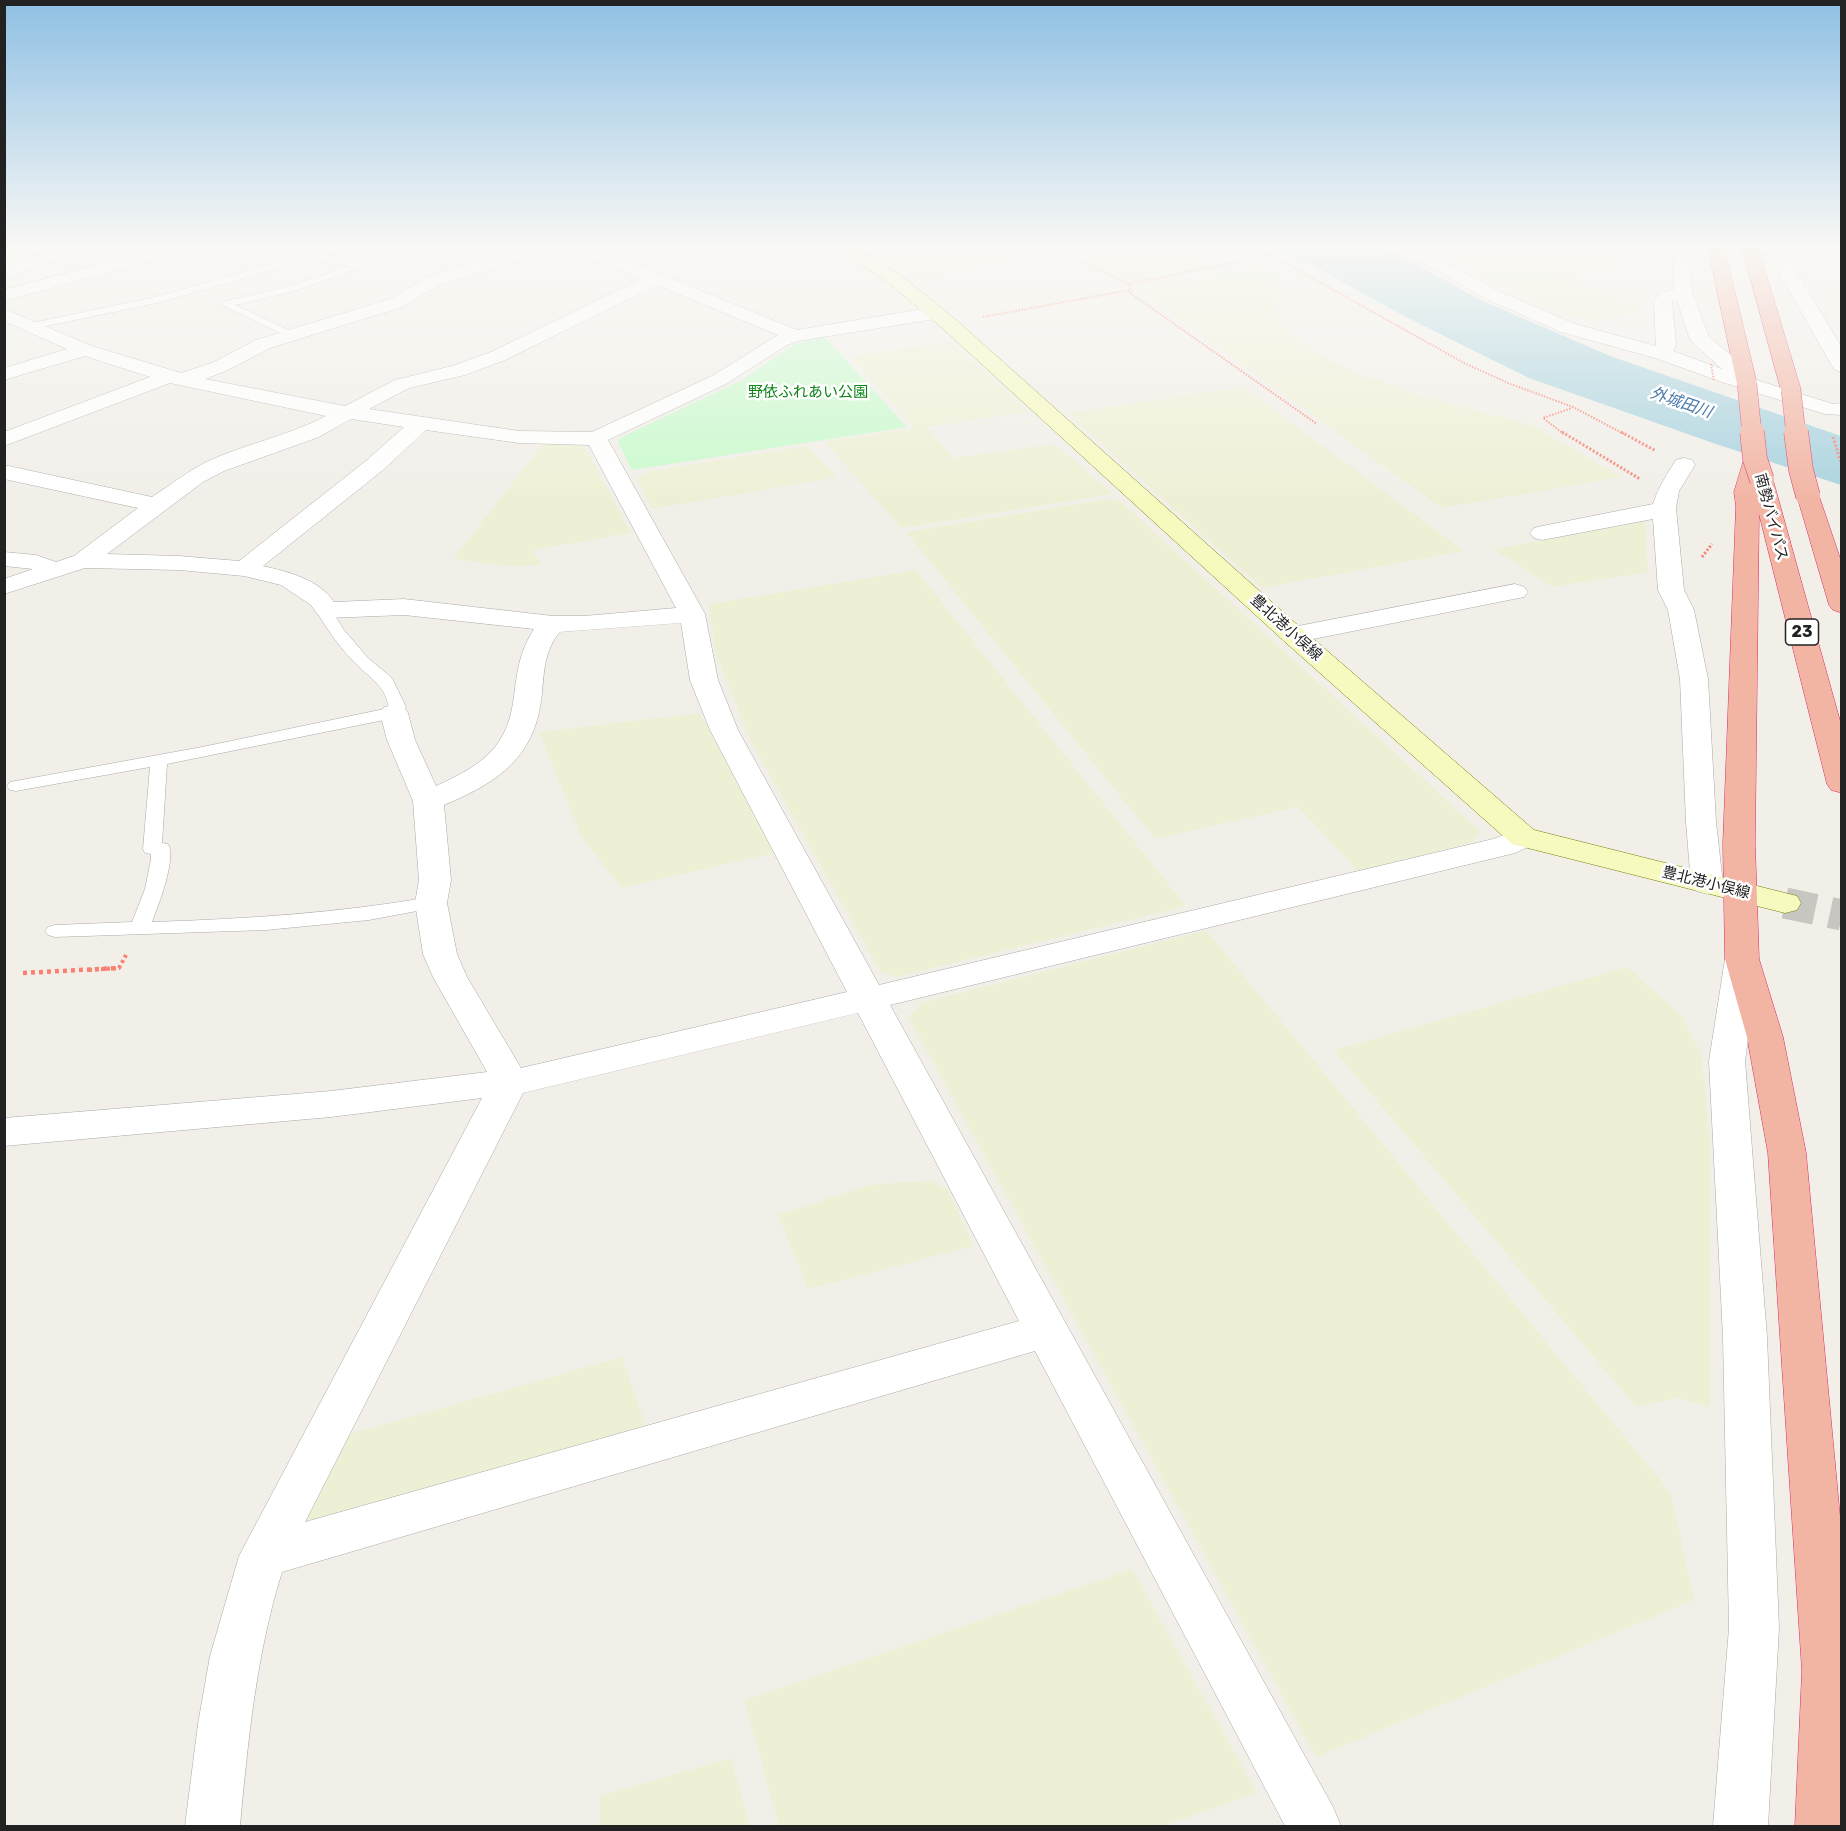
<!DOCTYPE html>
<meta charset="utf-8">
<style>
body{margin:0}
#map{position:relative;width:1846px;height:1831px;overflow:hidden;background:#f2efe9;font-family:Rubik,sans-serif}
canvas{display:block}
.frame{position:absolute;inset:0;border:6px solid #222;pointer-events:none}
</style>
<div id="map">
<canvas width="1846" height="1831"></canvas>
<div class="frame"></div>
</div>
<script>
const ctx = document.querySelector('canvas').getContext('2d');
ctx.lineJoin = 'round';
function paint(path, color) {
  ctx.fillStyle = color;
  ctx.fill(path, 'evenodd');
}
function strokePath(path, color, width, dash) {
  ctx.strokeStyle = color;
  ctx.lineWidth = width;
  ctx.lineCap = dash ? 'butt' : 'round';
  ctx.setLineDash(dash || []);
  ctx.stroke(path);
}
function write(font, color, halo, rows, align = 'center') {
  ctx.font = font + ' Rubik,"Noto Sans JP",sans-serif';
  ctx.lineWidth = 5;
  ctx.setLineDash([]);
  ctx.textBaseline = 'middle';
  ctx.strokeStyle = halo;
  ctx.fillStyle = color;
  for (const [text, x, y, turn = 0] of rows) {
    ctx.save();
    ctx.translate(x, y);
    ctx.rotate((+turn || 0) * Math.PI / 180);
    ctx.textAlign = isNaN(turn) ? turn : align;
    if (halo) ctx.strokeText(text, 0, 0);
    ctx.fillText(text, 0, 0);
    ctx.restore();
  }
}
paint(new Path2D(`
 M 939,247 L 1043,247 L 1054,253 L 915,278 L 882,258 Z
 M 1063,247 L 1163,247 L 1204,264 L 1130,280 Z
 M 1430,247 L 1566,247 L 1625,266 L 1559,277 L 1646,310 L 1592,322 L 1549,309 Z
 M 1264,266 L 1280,277 L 1275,311 L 1288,333 L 1336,364 L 1419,396 L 1533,425 L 1621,477 L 1442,508 L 1154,301 L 1147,291 Z
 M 952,342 L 1028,412 L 927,427 L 953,458 L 1055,444 L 1113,494 L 901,528 L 825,442 L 915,428 L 850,356 Z
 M 1243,387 L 1464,551 L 1262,588 L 1067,413 Z
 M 543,444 L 575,444 L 586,449 L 631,533 L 532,550 L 542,565 L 509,566 L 453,559 Z
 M 807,446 L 837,477 L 652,509 L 636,477 L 645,476 L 646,472 Z
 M 1109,499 L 1120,501 L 1480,831 L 1473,842 L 1359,872 L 1298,807 L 1155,839 L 906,532 Z
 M 1645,521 L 1648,572 L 1552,587 L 1494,549 Z
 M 916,570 L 1186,906 L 897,977 L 880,971 L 751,742 L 715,652 L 709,604 Z
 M 700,713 L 775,853 L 621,888 L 581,836 L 539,732 Z
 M 1206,930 L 1671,1493 L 1694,1600 L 1316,1757 L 908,1017 L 921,1003 Z
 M 1627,967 L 1682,1016 L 1702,1055 L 1710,1140 L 1710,1407 L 1678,1398 L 1636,1407 L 1334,1050 Z
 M 932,1180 L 948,1190 L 974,1246 L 808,1289 L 778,1215 L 869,1185 Z
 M 622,1357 L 646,1426 L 310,1525 L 295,1519 L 343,1436 Z
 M 1132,1569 L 1257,1793 L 1163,1826 L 779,1826 L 744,1700 Z
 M 731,1758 L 750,1826 L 600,1826 L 600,1796 Z`), '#eef0d5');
paint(new Path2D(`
 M 824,336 L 907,427 L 632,470 L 618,442 L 620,438 L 740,381 L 794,345 Z`), '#c8facc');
paint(new Path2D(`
 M 1279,247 L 1384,247 L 1483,301 L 1610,356 L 1841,436 L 1841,485 L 1713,443 L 1529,378 L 1404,316 Z`), '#aad3df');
strokePath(new Path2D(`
 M 1785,903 L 1842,915`), '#c8c6c1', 31, [31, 15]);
const service = new Path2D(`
 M 404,247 L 419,247 L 294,291 L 235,305 L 295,333 L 297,335 L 291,338 L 220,304 L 221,302 L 287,287 L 350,266 L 315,258 L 161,302 L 32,329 L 26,326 L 32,323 L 155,297 L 315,252 L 360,263 Z
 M 327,605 L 332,607 L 334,614 L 344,630 L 368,658 L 392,678 L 406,707 L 400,717 L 394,718 L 167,764 L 162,843 L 168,844 C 177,858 158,906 152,922 C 246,919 338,913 431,897 L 438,899 L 441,903 L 438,907 L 369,920 L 266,930 L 55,937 L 48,935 L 45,931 L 48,927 L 55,925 L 132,922 L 145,889 L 151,859 L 151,854 L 145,853 L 143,849 L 150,767 L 16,791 L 10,790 L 7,786 L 10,782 L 202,747 L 389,708 C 385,685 371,679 356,664 C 341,649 329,632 318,614 L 322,607 Z`);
const minor = new Path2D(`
 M 60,247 L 84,247 L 82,251 L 4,278 L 4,267 Z
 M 161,247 L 189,247 L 187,251 L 4,301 L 4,290 Z
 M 522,247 L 548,247 L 546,251 L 438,286 L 402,307 L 270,348 L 228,370 L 205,379 L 345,406 L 395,380 L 452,366 L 491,352 L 642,279 L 573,251 L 571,247 L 594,247 L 797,330 L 935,307 L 942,309 L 944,313 L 942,317 L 935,319 L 798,341 L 787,345 L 726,384 L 608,440 L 705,614 L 718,680 L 738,730 L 879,985 L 1493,839 L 1523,828 L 1534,830 L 1539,837 L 1534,844 L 1515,853 L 890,1005 L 1333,1807 L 1341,1826 L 1285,1826 L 1035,1351 L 282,1572 C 256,1655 248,1741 240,1826 L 185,1826 L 198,1724 L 210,1656 L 239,1556 L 482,1098 L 331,1117 L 4,1146 L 4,1118 L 331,1091 L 487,1072 L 433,977 L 423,954 L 415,903 L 419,880 L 413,801 L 387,740 L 380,713 L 384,707 L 394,705 L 404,707 L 408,713 L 415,740 L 436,786 C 482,765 508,748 514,696 C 517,671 520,650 534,629 L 404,615 L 327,618 L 318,615 L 311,605 L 281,585 L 244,576 L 179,570 L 85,568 L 4,594 L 4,579 L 33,569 L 4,566 L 4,552 L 36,555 L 56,562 L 74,556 L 138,508 L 4,479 L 4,465 L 152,497 C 170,485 187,472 206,462 C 245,444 288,436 326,416 L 170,383 L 4,446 L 4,432 L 150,377 L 85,356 L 4,380 L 4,368 L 67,349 L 4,321 L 4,309 L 92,346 L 181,373 L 214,362 L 256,340 L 390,299 L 426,278 ZM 657,285 L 778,335 L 712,376 L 592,432 L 519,431 L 369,409 L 409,388 L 465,375 L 505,360 ZM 351,419 L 404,427 L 367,460 L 239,561 L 179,556 L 107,554 L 203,482 L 224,471 L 319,437 ZM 426,430 L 519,443 L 589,445 L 676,608 L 584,616 L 553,616 L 404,599 L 334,602 C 318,579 289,572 263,566 L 383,470 ZM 681,623 L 690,680 L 710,730 L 847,992 L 521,1068 L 467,977 L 457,954 L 447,903 L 451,880 L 444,805 C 499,782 536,757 542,693 C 544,671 545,649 560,632 ZM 858,1013 L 1019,1321 L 305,1522 L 523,1093 Z
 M 1397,247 L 1418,247 L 1496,290 L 1575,324 L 1656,346 L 1654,301 L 1660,293 L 1674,289 L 1672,247 L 1688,247 L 1692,292 L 1709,337 L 1730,354 L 1748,373 L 1750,378 L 1833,404 L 1842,403 L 1842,415 L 1825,414 L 1725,383 L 1655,358 L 1561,332 L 1484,298 ZM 1677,300 L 1690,340 L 1722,369 L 1673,351 L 1676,344 L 1672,301 Z
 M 1771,247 L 1787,247 L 1792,264 L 1842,348 L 1842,372 L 1835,370 L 1832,366 L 1774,264 Z
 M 1684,458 L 1692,460 L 1695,465 L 1679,491 L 1676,508 L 1684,590 L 1694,610 L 1708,679 L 1716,822 L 1723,884 L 1718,891 L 1707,894 L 1696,891 L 1691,884 L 1686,822 L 1680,679 L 1668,610 L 1658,590 L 1653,519 L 1542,540 L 1534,538 L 1530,533 L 1534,528 L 1542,526 L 1653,504 C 1658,488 1667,474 1676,460 Z
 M 1515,584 L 1524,587 L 1528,592 L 1524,597 L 1293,643 L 1284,641 L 1280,635 L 1284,629 L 1293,627 Z
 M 1742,948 L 1754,951 L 1759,959 L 1745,1061 L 1767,1337 L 1779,1628 L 1768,1826 L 1713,1826 L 1729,1628 L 1723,1337 L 1709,1061 L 1725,959 L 1730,951 Z`);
const secondary = new Path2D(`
 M 835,247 L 855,247 L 902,276 L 955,319 L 1302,629 L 1534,830 L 1797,896 L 1801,903 L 1797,910 L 1785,913 L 1512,844 L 1284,641 L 941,327 L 890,284 Z`);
const trunk = new Path2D(`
 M 1708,247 L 1724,247 L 1757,384 L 1754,388 L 1740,388 L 1737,384 Z
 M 1742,247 L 1758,247 L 1801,390 L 1798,394 L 1784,394 L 1781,390 Z
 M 1755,452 L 1763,454 L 1766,459 L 1762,473 L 1770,475 L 1773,480 L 1842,728 L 1842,793 L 1831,790 L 1827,784 L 1759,514 L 1755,844 L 1759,959 L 1783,1037 L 1806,1153 L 1842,1538 L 1842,1826 L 1795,1826 L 1802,1671 L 1768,1153 L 1747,1037 L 1725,959 L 1723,844 L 1736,506 L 1734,492 L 1744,459 L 1747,454 Z
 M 1808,489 L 1816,491 L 1819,496 L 1842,564 L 1842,613 L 1833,610 L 1829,605 L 1797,496 L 1800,491 Z`);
strokePath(service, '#a9a9a9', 1);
strokePath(minor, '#a9a9a9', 1);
strokePath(secondary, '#707d05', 1);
strokePath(trunk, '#dc2a67', 1);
strokePath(new Path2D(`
 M 1052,247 L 1131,285 L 1130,293 L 1317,424
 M 1257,247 L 1464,363 L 1508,383 L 1573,407 L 1624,434
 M 1128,284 L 1271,255
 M 983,317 L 1130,290
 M 1564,434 L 1543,418 L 1572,408`), '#fa8072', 2, [1.5, 1.5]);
strokePath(new Path2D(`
 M 1562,432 L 1640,479
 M 1621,432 L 1656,451
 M 1702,557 L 1712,544`), '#fa8072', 3, [2, 2]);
strokePath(new Path2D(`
 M 89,970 L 119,968 L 126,955`), '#fa8072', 4, [3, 3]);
strokePath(new Path2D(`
 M 23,973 L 118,968`), '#fa8072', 4.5, [4, 4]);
paint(service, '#fff');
paint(minor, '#fff');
paint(secondary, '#f7fabf');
paint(trunk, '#f2b4a3');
const trunkBridgeFar1 = new Path2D(`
 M 1747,384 L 1752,434
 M 1791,390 L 1796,434`);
const trunkBridge = new Path2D(`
 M 1752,432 L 1755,459 L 1762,480
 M 1796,432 L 1801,470 L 1808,496`);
strokePath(trunkBridgeFar1, '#dc2a67', 20, []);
strokePath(trunkBridge, '#dc2a67', 25, []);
strokePath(new Path2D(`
 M 1711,364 L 1714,381`), '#fa8072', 2, [1.5, 1.5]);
strokePath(new Path2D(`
 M 1833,437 L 1842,465`), '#fa8072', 3, [2, 2]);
strokePath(trunkBridgeFar1, '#f2b4a3', 19);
strokePath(trunkBridge, '#f2b4a3', 24);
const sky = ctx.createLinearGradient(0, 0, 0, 504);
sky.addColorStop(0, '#8fc0e4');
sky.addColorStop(0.49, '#f9f8f5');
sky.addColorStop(1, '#f9f8f500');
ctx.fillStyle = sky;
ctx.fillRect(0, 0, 1846, 504);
write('15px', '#0c8416', '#fff', [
 ["野依ふれあい公園",808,393]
]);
write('15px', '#222', '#fff', [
 ["南勢バイパス",1771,517,75],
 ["豊北港小俣線",1286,628,42],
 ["豊北港小俣線",1706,883,14]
]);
write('italic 16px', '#4a7aab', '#fff', [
 ["外城田川",1681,403,19]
]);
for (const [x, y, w] of [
 [1802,632,33]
]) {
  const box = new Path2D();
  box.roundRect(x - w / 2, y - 13, w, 26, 4.5);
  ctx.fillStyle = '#fff';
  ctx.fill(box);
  strokePath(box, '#222', 1.5);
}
write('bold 16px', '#222', null, [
 ["23",1802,632]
]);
</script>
